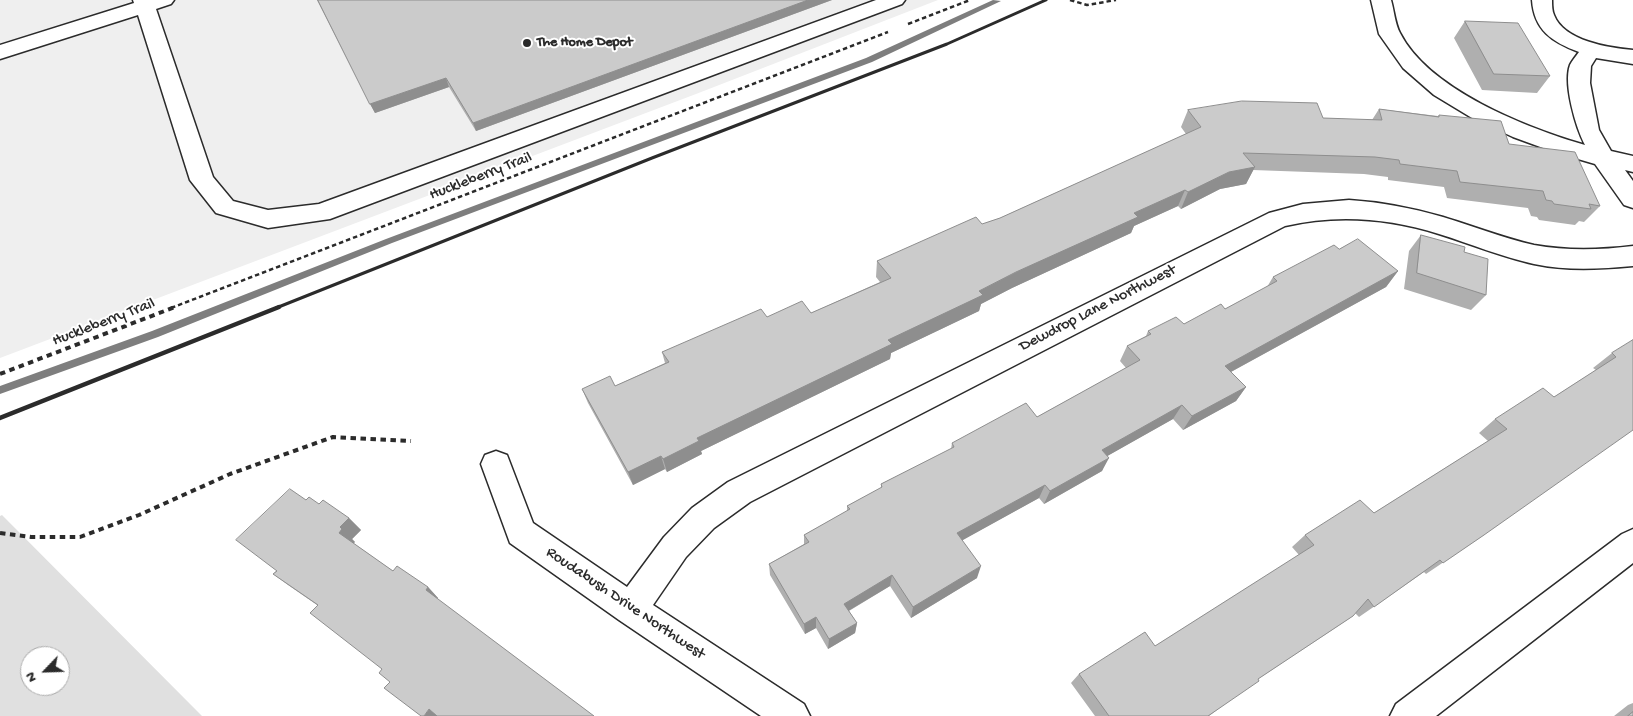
<!DOCTYPE html>
<style>
body{margin:0}
#map{position:relative;width:1633px;height:716px;overflow:hidden;background:#fff;font-family:"Gochi Hand",sans-serif}
canvas{display:block}
.north{position:absolute;left:20px;top:646px;width:50px;height:50px;box-sizing:border-box;background:#fff;border:1px solid #aaa;border-radius:50%;rotate:246deg;font-size:14px;font-weight:700;line-height:20px;text-align:center;color:#2b2b2b}
.north::after{content:'';display:block;margin:auto;width:18px;height:22px;background:#2b2b2b;clip-path:polygon(50% 0,100% 100%,50% 72%,0 100%)}
</style>
<div id="map">
<canvas width="1633" height="716"></canvas>
<div class="north">N</div>
</div>
<script>
const ctx = document.querySelector('canvas').getContext('2d');
ctx.lineJoin = 'round';
function paint(path, color) {
  ctx.fillStyle = color;
  ctx.fill(path, 'evenodd');
}
function strokePath(path, color, width, dash) {
  ctx.strokeStyle = color;
  ctx.lineWidth = width;
  ctx.lineCap = dash ? 'butt' : 'round';
  ctx.setLineDash(dash || []);
  ctx.stroke(path);
}
function write(font, color, halo, rows, align = 'center') {
  ctx.font = font + ' "Gochi Hand",sans-serif';
  ctx.lineWidth = 4;
  ctx.setLineDash([]);
  ctx.textBaseline = 'middle';
  ctx.strokeStyle = halo;
  ctx.fillStyle = color;
  for (const [text, x, y, turn = 0] of rows) {
    ctx.save();
    ctx.translate(x, y);
    ctx.rotate((+turn || 0) * Math.PI / 180);
    ctx.textAlign = isNaN(turn) ? turn : align;
    if (halo) ctx.strokeText(text, 0, 0);
    ctx.fillText(text, 0, 0);
    ctx.restore();
  }
}
paint(new Path2D(`
 M 0,0 L 938,0 L 696,94 L 0,358 Z`), '#efefef');
paint(new Path2D(`
 M 2,515 L 202,716 L 0,716 L 0,516 ZM 30,656 L 60,656 L 60,686 L 30,686 Z`), '#e0e0e0');
paint(new Path2D(`
 M 993,0 L 1001,1 L 872,62 L 392,243 L 158,337 L 0,394 L 0,386 L 152,331 L 386,239 L 866,58 Z`), '#7e7e7e');
const minor = new Path2D(`
 M 133,0 L 174,0 L 171,4 L 156,9 L 213,177 L 233,201 L 268,210 L 319,204 L 876,0 L 905,0 L 902,4 L 330,219 L 268,228 L 216,213 L 190,180 L 138,15 L 0,59 L 0,45 L 134,3 Z
 M 1371,0 L 1391,0 C 1394,10 1395,24 1400,33 C 1429,90 1527,128 1585,145 C 1576,128 1563,84 1570,65 C 1572,61 1576,56 1579,52 C 1552,42 1534,30 1532,0 L 1552,0 C 1552,5 1552,11 1554,15 C 1564,41 1609,48 1633,50 L 1633,64 L 1596,58 L 1591,66 L 1590,83 L 1599,130 L 1611,151 L 1633,156 L 1633,172 L 1625,170 L 1633,181 L 1633,208 L 1624,205 L 1595,164 L 1554,152 L 1513,137 L 1472,118 L 1434,95 L 1403,68 L 1379,34 Z
 M 1349,200 C 1381,202 1412,208 1443,217 C 1473,226 1503,238 1534,245 C 1567,251 1600,250 1633,246 L 1633,266 C 1600,269 1567,271 1534,264 C 1502,257 1471,244 1439,234 C 1388,218 1337,214 1285,226 L 750,502 L 714,528 L 686,557 L 653,605 L 804,704 L 810,716 L 761,716 L 619,620 L 510,543 L 481,464 L 485,455 L 496,451 L 507,455 L 533,523 L 627,587 L 664,537 L 692,508 L 728,482 L 1269,213 L 1303,204 Z
 M 1633,529 L 1633,563 L 1436,716 L 1390,716 L 1396,704 L 1622,534 Z`);
strokePath(minor, '#2b2b2b', 3);
strokePath(new Path2D(`
 M 1070,0 L 1087,5 L 1116,0
 M 908,24 L 970,0
 M 171,308 L 888,32`), '#2b2b2b', 2.5, [4.5, 3]);
strokePath(new Path2D(`
 M 0,374 L 175,307
 M 0,533 L 31,537 L 80,537 L 139,515 L 230,474 L 333,437 L 411,441`), '#2b2b2b', 4, [5.5, 4.5]);
paint(minor, '#fff');
strokePath(new Path2D(`
 M 276,308 L 652,158 L 947,44 L 1046,0`), '#2b2b2b', 3);
strokePath(new Path2D(`
 M 0,418 L 279,307`), '#2b2b2b', 4.5);
paint(new Path2D(`
 M 317,0 L 832,0 L 476,131 L 449,87 L 375,113 Z
 M 1465,21 L 1550,76 L 1537,93 L 1482,90 L 1454,38 Z
 M 1379,109 L 1438,116 L 1439,115 L 1509,144 L 1600,206 L 1584,222 L 1579,221 L 1575,225 L 1539,220 L 1537,217 L 1531,216 L 1528,208 L 1447,198 L 1444,187 L 1388,180 L 1388,177 L 1364,174 L 1253,170 L 1246,184 L 1220,189 L 1181,209 L 1178,206 L 1134,226 L 1131,233 L 1012,288 L 981,304 L 979,311 L 891,353 L 890,359 L 701,451 L 702,454 L 667,472 L 665,469 L 633,485 L 588,403 L 582,389 L 615,386 L 665,363 L 662,352 L 767,317 L 811,313 L 880,282 L 876,277 L 877,261 L 1000,218 L 1186,134 L 1181,127 L 1188,110 L 1323,118 L 1372,120 Z
 M 1421,235 L 1464,252 L 1486,295 L 1471,310 L 1404,289 L 1409,251 Z
 M 1339,249 L 1398,271 L 1386,287 L 1231,372 L 1246,387 L 1236,401 L 1183,430 L 1173,419 L 1107,456 L 1102,471 L 1044,504 L 1039,498 L 962,540 L 977,578 L 911,618 L 890,586 L 849,611 L 857,623 L 855,633 L 828,649 L 816,628 L 805,634 L 770,575 L 769,564 L 804,544 L 804,535 L 847,511 L 847,506 L 881,488 L 881,484 L 951,449 L 952,443 L 1037,417 L 1126,368 L 1120,361 L 1127,346 L 1146,336 L 1148,331 L 1184,324 L 1225,309 L 1267,287 L 1273,277 Z
 M 1633,340 L 1484,535 L 1426,574 L 1424,572 L 1359,617 L 1355,613 L 1353,616 L 1338,626 L 1258,679 L 1209,716 L 1095,716 L 1071,683 L 1079,674 L 1155,646 L 1299,555 L 1292,547 L 1305,535 L 1374,513 L 1488,441 L 1479,433 L 1495,419 L 1554,397 L 1596,370 L 1593,368 L 1612,353 Z
 M 306,500 L 349,518 L 361,530 L 352,539 L 355,542 L 353,543 L 393,571 L 428,587 L 438,598 L 390,682 L 382,669 L 317,605 L 288,585 L 273,574 L 276,571 Z
 M 1633,703 L 1633,716 L 1614,716 L 1628,705 Z`), '#afafaf');
paint(new Path2D(`
 M 808,0 L 832,0 L 476,131 L 473,123 Z
 M 446,78 L 449,87 L 375,113 L 370,104 Z
 M 1255,167 L 1246,184 L 1220,189 L 1181,209 L 1188,192 L 1229,172 Z
 M 1185,190 L 1178,206 L 1134,226 L 1131,233 L 1012,288 L 981,304 L 979,311 L 891,353 L 890,359 L 701,451 L 702,454 L 667,472 L 663,459 L 697,438 L 888,340 L 979,291 L 1134,213 Z
 M 1398,271 L 1386,287 L 1216,380 L 1225,366 Z
 M 1246,387 L 1236,401 L 1183,430 L 1192,416 Z
 M 1182,405 L 1173,419 L 1095,463 L 1102,450 Z
 M 661,456 L 665,469 L 633,485 L 628,472 Z
 M 1109,458 L 1102,471 L 1044,504 L 1050,491 Z
 M 1045,485 L 1039,498 L 954,545 L 957,533 Z
 M 349,518 L 361,530 L 352,539 L 355,542 L 352,545 L 339,533 L 340,527 Z
 M 981,566 L 977,578 L 911,618 L 913,607 Z
 M 892,575 L 890,586 L 843,614 L 844,604 Z
 M 428,587 L 438,598 L 436,601 L 426,590 Z
 M 816,617 L 816,628 L 805,634 L 804,624 Z
 M 857,623 L 855,633 L 828,649 L 829,639 Z
 M 429,709 L 438,716 L 424,716 Z`), '#8e8e8e');
const building = new Path2D(`
 M 318,0 L 808,0 L 473,123 L 446,78 L 370,104 Z
 M 1465,21 L 1518,23 L 1550,76 L 1494,74 Z
 M 1242,101 L 1317,103 L 1323,118 L 1382,120 L 1379,109 L 1439,117 L 1439,115 L 1501,121 L 1509,144 L 1575,152 L 1600,206 L 1589,204 L 1591,209 L 1554,204 L 1552,201 L 1546,200 L 1543,191 L 1460,182 L 1457,171 L 1400,164 L 1399,160 L 1375,157 L 1243,153 L 1255,167 L 1229,172 L 1188,192 L 1185,190 L 1134,213 L 1138,217 L 1016,272 L 979,291 L 983,295 L 888,340 L 892,344 L 697,438 L 699,441 L 663,459 L 661,456 L 628,472 L 582,389 L 610,376 L 615,386 L 669,362 L 662,352 L 761,309 L 767,317 L 802,301 L 811,313 L 891,278 L 877,261 L 976,217 L 982,224 L 1000,218 L 1201,127 L 1188,110 Z
 M 1421,235 L 1465,247 L 1464,252 L 1488,259 L 1486,295 L 1417,273 Z
 M 1358,239 L 1398,271 L 1225,366 L 1246,387 L 1192,416 L 1182,405 L 1102,450 L 1109,458 L 1050,491 L 1045,485 L 957,533 L 981,566 L 913,607 L 892,575 L 844,604 L 857,623 L 829,639 L 816,617 L 804,624 L 769,564 L 809,542 L 804,535 L 850,509 L 847,506 L 882,487 L 881,484 L 954,447 L 952,443 L 1026,403 L 1037,417 L 1140,360 L 1127,346 L 1151,334 L 1148,331 L 1176,317 L 1184,324 L 1221,304 L 1225,309 L 1277,281 L 1273,277 L 1334,245 L 1339,249 Z
 M 1633,340 L 1633,430 L 1484,535 L 1443,563 L 1440,560 L 1374,607 L 1368,599 L 1353,616 L 1258,679 L 1259,681 L 1208,716 L 1109,716 L 1079,674 L 1145,632 L 1155,646 L 1314,545 L 1305,535 L 1360,500 L 1374,513 L 1507,429 L 1495,419 L 1543,388 L 1554,397 L 1616,357 L 1612,353 Z
 M 290,489 L 306,500 L 309,497 L 319,504 L 323,500 L 349,518 L 340,527 L 342,529 L 339,533 L 393,571 L 397,566 L 428,587 L 426,590 L 594,716 L 437,716 L 429,709 L 424,716 L 421,716 L 384,688 L 390,682 L 379,673 L 382,669 L 310,613 L 318,605 L 273,574 L 277,571 L 236,540 Z
 M 1633,712 L 1633,716 L 1628,716 Z`);
paint(building, '#cbcbcb');
strokePath(building, '#8e8e8e', 1);
for (const [x, y, r, color] of [
 [527,43,5,"#2b2b2b"]
]) {
  const dot = new Path2D();
  dot.arc(x, y, r, 0, 2 * Math.PI);
  ctx.fillStyle = color;
  ctx.fill(dot);
  strokePath(dot, '#fff', 2);
}
write('bold 14px', '#2b2b2b', '#fff', [
 ["The Home Depot",537,43]
], 'left');
write('16px', '#2b2b2b', '#fff', [
 ["Huckleberry Trail",481,177,-21],
 ["Dewdrop Lane Northwest",1098,309,-27],
 ["Huckleberry Trail",104,323,-21],
 ["Roudabush Drive Northwest",625,604,34]
]);
</script>
